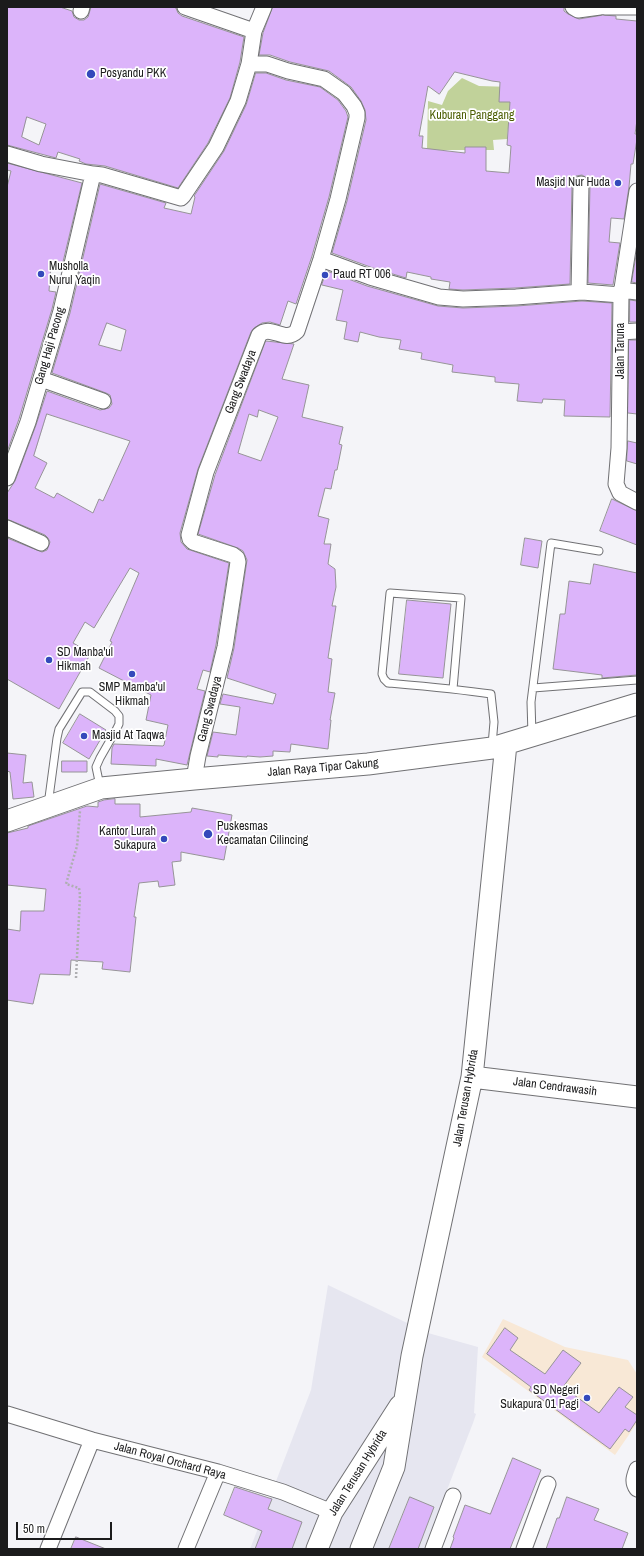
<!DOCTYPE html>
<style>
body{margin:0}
#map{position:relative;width:644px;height:1556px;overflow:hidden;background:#f4f4f8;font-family:"Archivo Narrow",sans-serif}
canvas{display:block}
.frame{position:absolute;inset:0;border:8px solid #1b1b1c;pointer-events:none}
.scale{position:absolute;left:16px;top:1522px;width:96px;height:18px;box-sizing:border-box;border:2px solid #1b1b1c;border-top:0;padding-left:5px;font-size:12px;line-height:14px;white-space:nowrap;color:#1b1b1c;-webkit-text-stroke:3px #fff;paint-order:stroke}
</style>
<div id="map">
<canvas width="644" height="1556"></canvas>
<div class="frame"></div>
<div class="scale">50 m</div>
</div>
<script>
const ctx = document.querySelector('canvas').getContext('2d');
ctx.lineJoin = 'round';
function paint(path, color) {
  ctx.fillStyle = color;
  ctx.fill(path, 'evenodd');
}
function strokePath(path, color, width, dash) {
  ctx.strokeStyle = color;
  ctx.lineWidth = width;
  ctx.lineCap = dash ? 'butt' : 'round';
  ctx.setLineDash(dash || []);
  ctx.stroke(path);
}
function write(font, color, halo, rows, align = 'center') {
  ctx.font = font + ' "Archivo Narrow",sans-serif';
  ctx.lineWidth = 3.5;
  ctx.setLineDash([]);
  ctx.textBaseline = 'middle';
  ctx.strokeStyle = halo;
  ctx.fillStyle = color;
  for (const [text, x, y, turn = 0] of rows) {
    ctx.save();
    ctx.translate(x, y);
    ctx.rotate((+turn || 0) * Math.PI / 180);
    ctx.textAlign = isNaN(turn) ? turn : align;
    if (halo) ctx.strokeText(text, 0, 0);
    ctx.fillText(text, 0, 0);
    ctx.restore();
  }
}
paint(new Path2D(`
 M 328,1285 L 428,1333 L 478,1347 L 474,1413 L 476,1414 L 473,1423 L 424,1549 L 250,1549 L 311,1390 Z`), '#e6e6f0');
paint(new Path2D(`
 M 503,1319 L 565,1347 L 628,1360 L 637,1374 L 637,1423 L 615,1455 L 482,1357 Z`), '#f8e8d6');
paint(new Path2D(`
 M 462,78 L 479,86 L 512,87 L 507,139 L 493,140 L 494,150 L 427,150 L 428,101 L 442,105 L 448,91 Z`), '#c1d29a');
const building = new Path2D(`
 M 7,7 L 60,7 L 72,11 L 74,17 L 79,20 L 84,20 L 88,17 L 91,7 L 174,7 L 176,8 L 178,13 L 182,16 L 244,37 L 240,62 L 230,98 L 208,143 L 178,188 L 105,166 L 86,164 L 79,161 L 80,159 L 58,152 L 56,158 L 7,145 ZM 27,117 L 46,124 L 39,145 L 22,137 Z
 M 273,7 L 564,7 L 564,11 L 568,14 L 579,19 L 603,15 L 616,16 L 616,19 L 637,21 L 637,120 L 635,134 L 637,134 L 637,139 L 633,164 L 631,164 L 629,187 L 624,219 L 611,218 L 609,242 L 620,243 L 613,285 L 588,283 L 590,184 L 589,179 L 582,175 L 576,176 L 572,184 L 570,284 L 515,288 L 463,290 L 449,289 L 450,282 L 431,279 L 431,277 L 407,272 L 406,278 L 373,268 L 332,253 L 347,201 L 366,120 L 365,110 L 361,101 L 351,87 L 329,71 L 290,62 L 270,55 L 259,55 L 263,33 ZM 455,72 L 492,81 L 500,82 L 499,102 L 510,102 L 507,145 L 511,146 L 509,173 L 486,171 L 486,147 L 465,147 L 465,153 L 422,148 L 423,136 L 419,136 L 428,86 L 439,94 Z
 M 256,73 L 266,73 L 286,80 L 320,87 L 338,100 L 346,111 L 348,117 L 329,197 L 312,256 L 296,304 L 288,301 L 280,325 L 270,322 L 262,323 L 254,328 L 251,332 L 198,469 L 180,533 L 181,542 L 187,549 L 229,563 L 216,645 L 210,672 L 203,670 L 197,689 L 205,691 L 187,765 L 156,759 L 156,766 L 111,764 L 112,748 L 114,744 L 163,746 L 164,745 L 168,725 L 146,720 L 151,695 L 99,668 L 112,642 L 110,641 L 139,573 L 130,568 L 94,628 L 85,622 L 73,643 L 91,653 L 59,709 L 7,679 L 7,538 L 42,552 L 47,550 L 50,542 L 48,538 L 45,535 L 7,519 L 7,493 L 15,481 L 36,425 L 47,391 L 100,410 L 109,408 L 112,404 L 110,395 L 106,393 L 52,373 L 70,313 L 100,184 L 166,203 L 164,208 L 191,214 L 195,197 L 194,196 L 224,151 L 246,105 ZM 107,323 L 126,330 L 121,351 L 99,345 ZM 47,414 L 130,441 L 103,501 L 99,499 L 93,513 L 57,493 L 54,498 L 35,488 L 47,463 L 34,456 Z
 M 7,163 L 82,183 L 62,266 L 51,264 L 49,291 L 56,292 L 52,309 L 19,419 L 7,452 L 7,187 L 11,171 L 7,170 Z
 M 637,250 L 637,283 L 632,282 Z
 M 327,271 L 367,286 L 438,306 L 463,308 L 517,306 L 582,301 L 612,303 L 610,417 L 564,416 L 565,400 L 543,399 L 542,403 L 517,401 L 519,384 L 495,382 L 495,377 L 452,372 L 453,365 L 421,359 L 422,353 L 399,349 L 401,340 L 379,337 L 360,332 L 358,342 L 344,339 L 347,322 L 336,320 L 343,290 L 322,285 Z
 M 630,300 L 637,301 L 637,322 L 630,322 Z
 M 629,340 L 637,340 L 637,414 L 628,413 Z
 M 266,341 L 294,344 L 282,379 L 309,385 L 302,417 L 343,427 L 339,444 L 342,445 L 337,470 L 335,470 L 331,489 L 325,488 L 318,516 L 329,519 L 324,544 L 331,544 L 328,564 L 335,569 L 336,587 L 332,606 L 336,606 L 328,658 L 332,659 L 328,692 L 335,693 L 330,720 L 331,720 L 328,749 L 291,744 L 290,752 L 273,751 L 273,756 L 260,757 L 247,756 L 247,757 L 218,755 L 218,757 L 207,756 L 213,732 L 236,735 L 240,707 L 220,704 L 223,694 L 273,704 L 276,694 L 227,678 L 234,648 L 247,560 L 243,551 L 238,548 L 198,534 L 215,475 ZM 259,410 L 278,417 L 261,461 L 238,453 L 249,414 L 257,417 Z
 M 628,441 L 637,443 L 637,464 L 627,461 Z
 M 612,499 L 637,511 L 637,545 L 600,531 Z
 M 525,538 L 542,541 L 538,568 L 521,565 Z
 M 594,564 L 637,573 L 637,675 L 602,678 L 602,675 L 553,669 L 560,614 L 565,614 L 569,581 L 590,584 Z
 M 407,600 L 451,604 L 443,678 L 399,674 Z
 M 80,714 L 106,730 L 89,759 L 63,743 Z
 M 7,753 L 26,755 L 23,783 L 32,782 L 34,797 L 13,799 L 10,772 L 7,771 Z
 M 62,761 L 87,761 L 87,772 L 62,772 Z
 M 115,799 L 115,804 L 140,804 L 140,817 L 191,812 L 192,808 L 232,815 L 224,860 L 181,852 L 181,861 L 172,862 L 175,885 L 159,887 L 158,881 L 139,883 L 134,917 L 136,917 L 130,972 L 102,969 L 103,962 L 71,960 L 70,975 L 40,974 L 33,1004 L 7,1000 L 7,929 L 20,931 L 21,911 L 44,911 L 46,889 L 7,885 L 7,833 L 28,828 L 28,826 L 87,806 L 98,807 L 98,802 L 104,800 Z
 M 505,1328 L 518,1338 L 510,1350 L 545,1374 L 563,1350 L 581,1363 L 563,1387 L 599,1413 L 619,1387 L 633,1397 L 625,1407 L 637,1415 L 637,1420 L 629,1432 L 625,1429 L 610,1449 L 529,1390 L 531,1387 L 487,1354 Z
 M 513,1458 L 541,1470 L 510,1549 L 450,1549 L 454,1538 L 453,1537 L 465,1505 L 490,1514 Z
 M 235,1487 L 272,1499 L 268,1509 L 302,1522 L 292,1549 L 255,1549 L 262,1531 L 224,1515 Z
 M 410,1497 L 434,1507 L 418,1549 L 389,1549 Z
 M 567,1497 L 599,1509 L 594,1520 L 628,1533 L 622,1549 L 546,1549 L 557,1518 L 559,1518 Z
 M 76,1537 L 106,1549 L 71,1549 Z`);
paint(building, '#dcb4fa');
strokePath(building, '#969497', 1);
const lane = new Path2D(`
 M 533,688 L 637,680
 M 453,689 L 461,598 L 390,593 L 382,674 L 384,679 L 388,683 C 422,686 457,689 491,694 L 494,722 L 492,745
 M 532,735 L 531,702 L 551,543 L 599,551
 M 48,805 L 57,738 L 59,729 L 82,692 L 90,692 L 115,711 L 119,716 L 119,724 L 116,730 L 100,758 L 96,767 L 100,786`);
const street = new Path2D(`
 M 185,7 L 254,31
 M 573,7 L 578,10 L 600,7
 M 605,7 L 637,7
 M 81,11 L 82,7
 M 7,154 L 41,164 L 93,174
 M 637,191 L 621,295 L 619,448 L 616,484 L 620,493 L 637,502
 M 321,259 L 370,277 L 439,297 L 463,299 L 516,297 L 582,292 L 621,295
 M 621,290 L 637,292
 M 579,292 L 581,184
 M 621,332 L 637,331
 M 41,379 L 103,401
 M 7,478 L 28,422 L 61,311 L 93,174 L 102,175 L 181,198 L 183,196 L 216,147 L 238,101 L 249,64 L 254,31 L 264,7
 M 7,528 L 41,543
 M 194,779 L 198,756 L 225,647 L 238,562 L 237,558 L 233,555 L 193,542 L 190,539 L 189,535 L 206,472 L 259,335 C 271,323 284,344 297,331 L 321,259 L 338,199 L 357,118 L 357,113 L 354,106 L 344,93 L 324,79 L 288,71 L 267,64 L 249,64
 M 7,1414 L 92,1440 L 218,1472 L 283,1492 L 332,1512
 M 637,1469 C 634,1477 632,1482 637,1489
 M 48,1549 L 92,1440
 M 186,1549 L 218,1472
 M 433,1549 L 453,1496
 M 524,1549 L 548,1484`);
const secondary = new Path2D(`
 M 7,821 L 101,788 L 194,779 L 368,764 L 492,748 L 637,704
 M 472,1077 L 637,1097
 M 317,1549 L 332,1512 L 400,1406
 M 361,1549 L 394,1467 L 412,1356 L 472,1077 L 506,744`);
strokePath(lane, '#717174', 9);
strokePath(street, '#717174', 17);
strokePath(secondary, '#717174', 23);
strokePath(new Path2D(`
 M 76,978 L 80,895 L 79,888 L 66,884 L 77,846 L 80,811`), '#afafb2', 2.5, [2, 2]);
strokePath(lane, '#fff', 7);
strokePath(street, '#fff', 15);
strokePath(secondary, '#fff', 21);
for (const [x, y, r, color] of [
 [91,74,5,"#3449bb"],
 [618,183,4,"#3449bb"],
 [41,274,4,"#3449bb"],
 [325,275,4,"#3449bb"],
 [49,660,4,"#3449bb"],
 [132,674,4,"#3449bb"],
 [84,736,4,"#3449bb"],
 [208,834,5,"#3449bb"],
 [164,839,4,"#3449bb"],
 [587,1398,4,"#3449bb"]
]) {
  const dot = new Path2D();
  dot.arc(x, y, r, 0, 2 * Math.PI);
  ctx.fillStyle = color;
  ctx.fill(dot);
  strokePath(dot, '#fff', 1.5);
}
write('12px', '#1b1b1c', '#fff', [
 ["Posyandu PKK",100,74],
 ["Masjid Nur Huda",610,183,"right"],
 ["Musholla",49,267],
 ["Nurul Yaqin",49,281],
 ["Paud RT 006",333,275],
 ["SD Manba'ul",57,653],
 ["Hikmah",57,667],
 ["SMP Mamba'ul",132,688,"center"],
 ["Hikmah",132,702,"center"],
 ["Masjid At Taqwa",92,736],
 ["Puskesmas",217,827],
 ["Kecamatan Cilincing",217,841],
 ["Kantor Lurah",156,832,"right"],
 ["Sukapura",156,846,"right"],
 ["SD Negeri",579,1391,"right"],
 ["Sukapura 01 Pagi",579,1405,"right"]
], 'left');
write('12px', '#4c5e03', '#fff', [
 ["Kuburan Panggang",472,116]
]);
write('12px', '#1b1b1c', '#fff', [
 ["Gang Haji Pacong",50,346,-74],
 ["Jalan Taruna",621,351,-90],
 ["Gang Swadaya",241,382,-69],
 ["Gang Swadaya",210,709,-76],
 ["Jalan Raya Tipar Cakung",323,768,-5],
 ["Jalan Cendrawasih",555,1087,7],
 ["Jalan Terusan Hybrida",466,1098,-80],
 ["Jalan Royal Orchard Raya",170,1461,15],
 ["Jalan Terusan Hybrida",358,1473,-58]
]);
</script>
